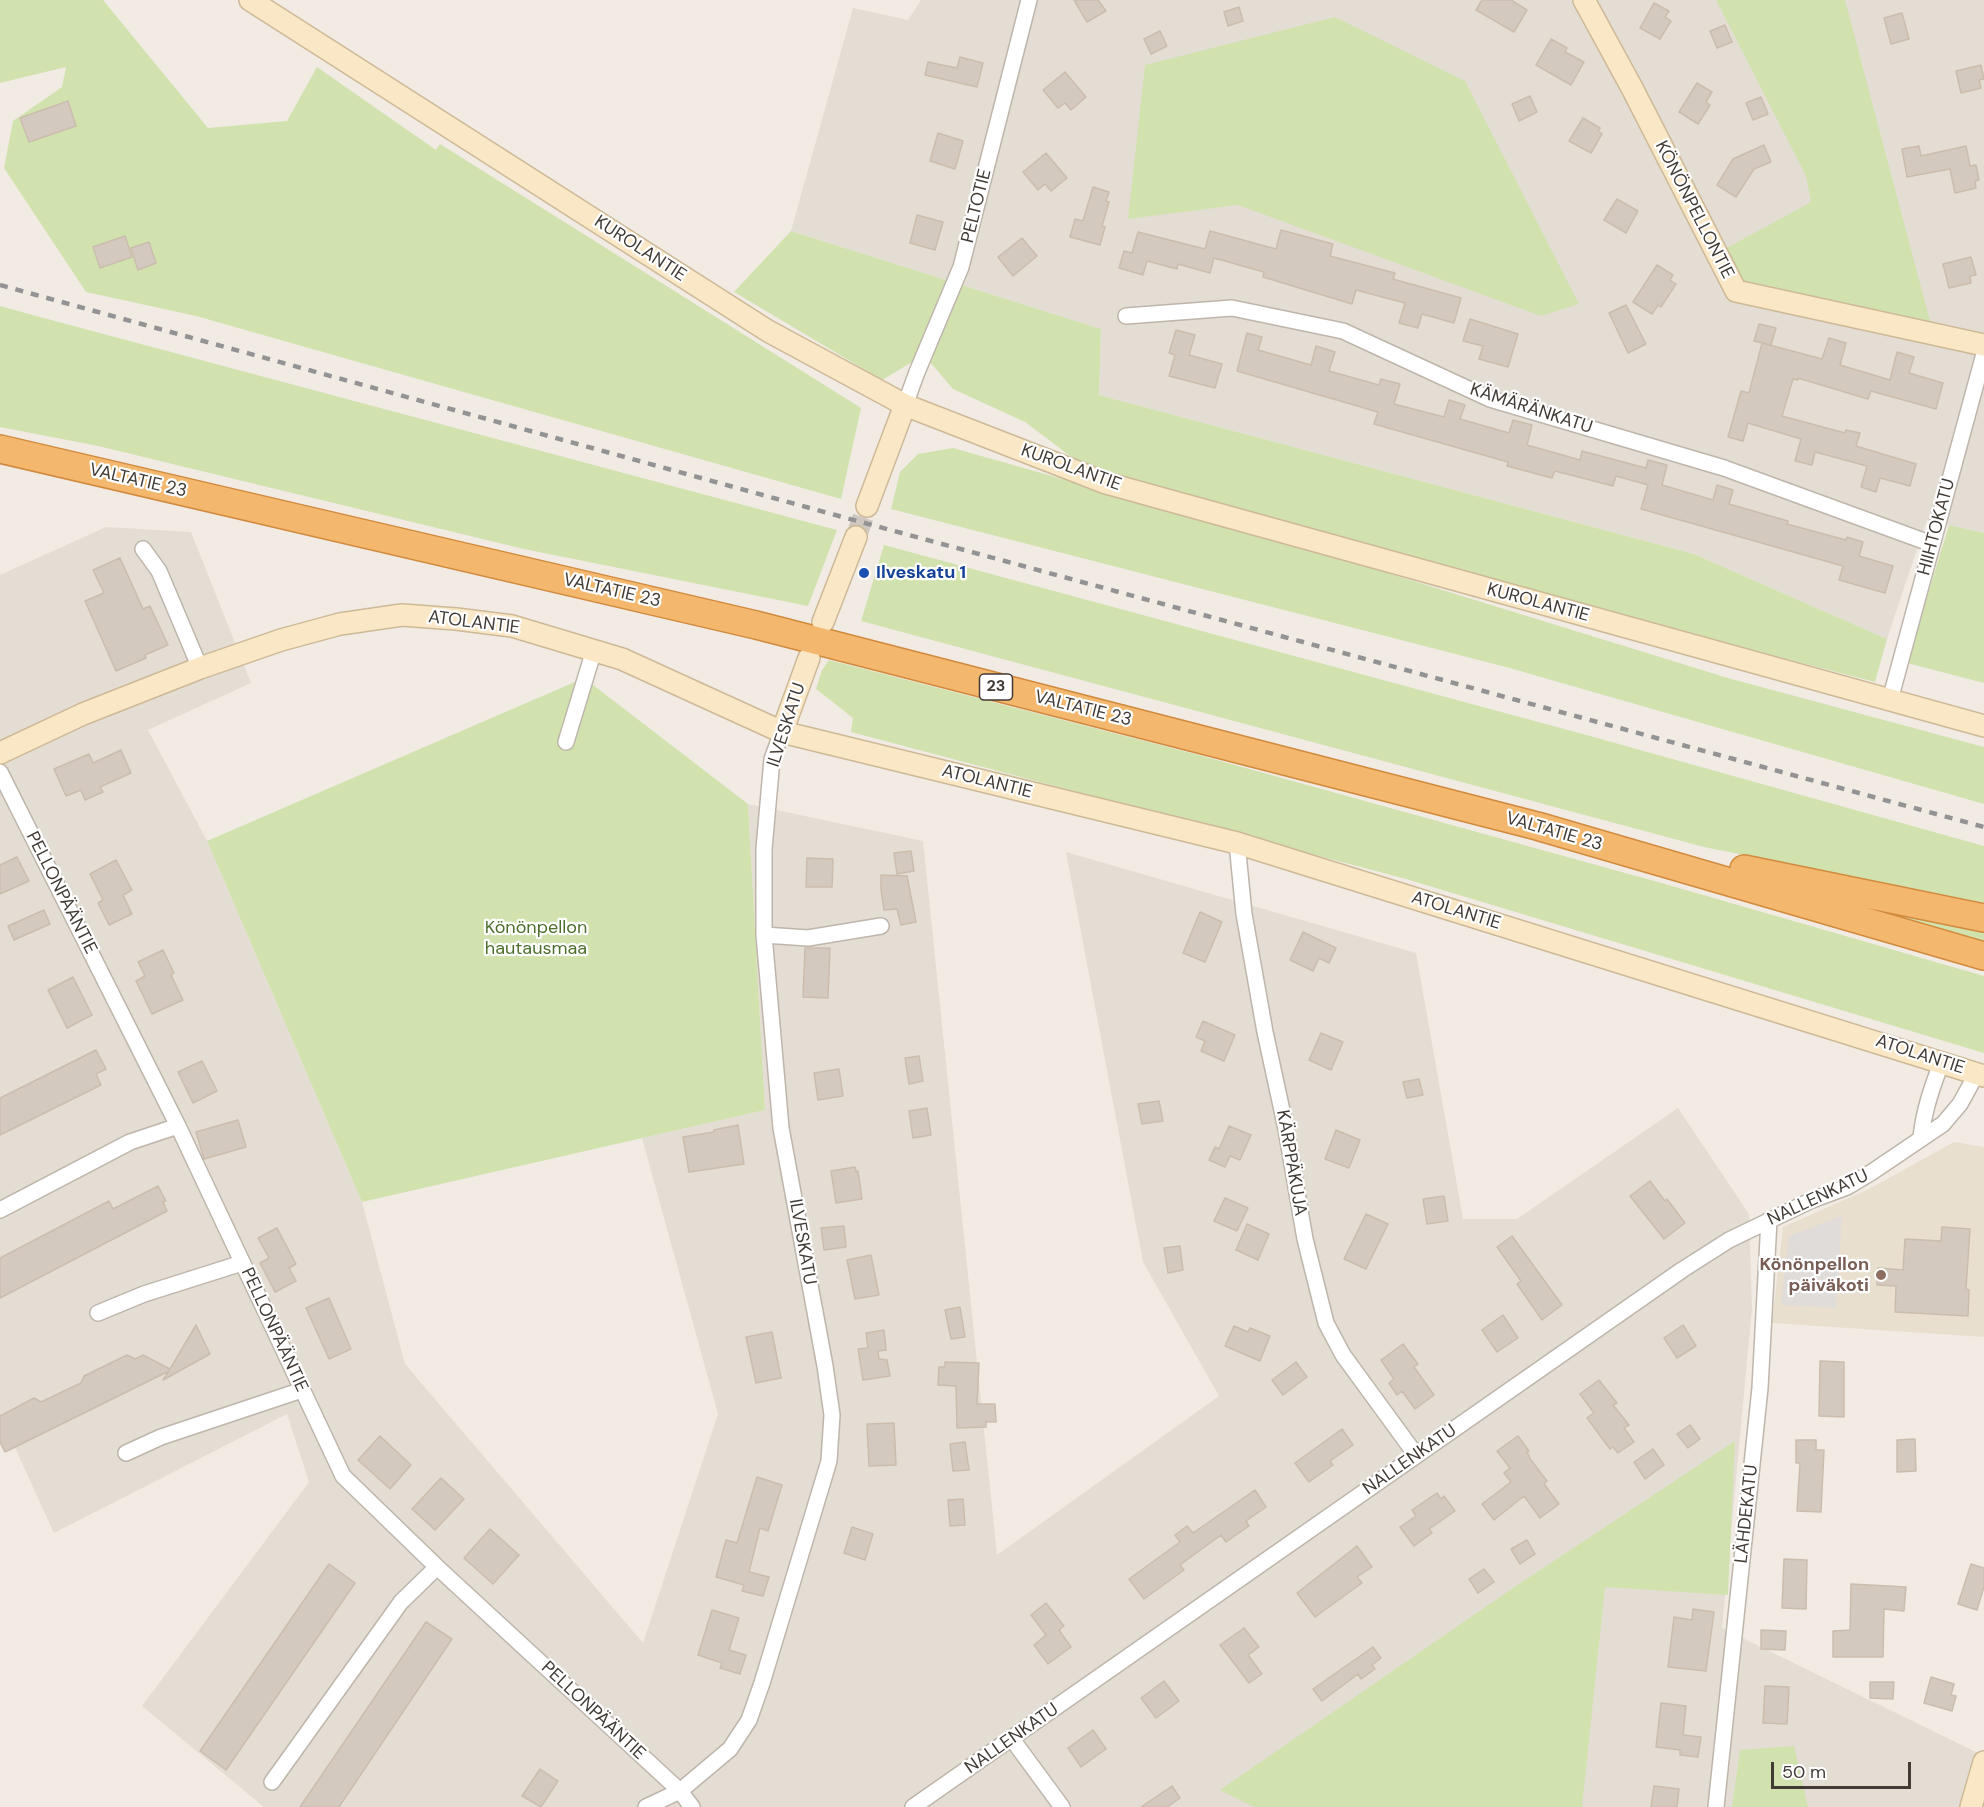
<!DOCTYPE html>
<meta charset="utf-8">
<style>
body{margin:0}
#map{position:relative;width:1984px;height:1807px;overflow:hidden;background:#f1ebe4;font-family:"DM Sans",sans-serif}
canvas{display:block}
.scale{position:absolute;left:1771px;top:1762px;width:140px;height:27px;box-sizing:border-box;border:3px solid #423b35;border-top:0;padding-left:8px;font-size:18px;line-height:21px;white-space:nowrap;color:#423b35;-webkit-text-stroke:4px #fff;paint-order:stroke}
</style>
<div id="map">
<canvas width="1984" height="1807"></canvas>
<div class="scale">50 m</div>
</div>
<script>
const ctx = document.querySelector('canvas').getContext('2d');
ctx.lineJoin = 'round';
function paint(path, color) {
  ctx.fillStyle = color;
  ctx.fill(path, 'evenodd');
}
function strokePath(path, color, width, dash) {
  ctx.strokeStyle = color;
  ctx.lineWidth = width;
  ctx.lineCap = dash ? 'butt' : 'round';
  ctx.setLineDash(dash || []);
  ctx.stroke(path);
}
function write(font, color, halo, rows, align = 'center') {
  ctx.font = font + ' "DM Sans",sans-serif';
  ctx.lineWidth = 4.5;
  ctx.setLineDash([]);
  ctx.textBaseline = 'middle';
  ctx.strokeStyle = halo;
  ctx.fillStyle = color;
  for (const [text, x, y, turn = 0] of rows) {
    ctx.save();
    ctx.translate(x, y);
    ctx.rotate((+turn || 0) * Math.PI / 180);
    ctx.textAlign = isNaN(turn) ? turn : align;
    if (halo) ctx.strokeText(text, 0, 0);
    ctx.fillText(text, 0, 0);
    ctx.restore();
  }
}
paint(new Path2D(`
 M 921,0 L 1984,0 L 1984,533 L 1927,520 L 1887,639 L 1694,554 L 1099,395 L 1101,329 L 791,231 L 853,8 L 908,20 Z
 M 106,527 L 191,532 L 251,683 L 148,730 L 207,841 L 362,1202 L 405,1364 L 643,1643 L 718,1414 L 642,1138 L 765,1110 L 748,804 L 923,841 L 997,1555 L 1219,1396 L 1143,1262 L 1066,852 L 1416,953 L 1463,1219 L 1517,1219 L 1678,1108 L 1749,1214 L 1752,1308 L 1722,1628 L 1984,1756 L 1984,1807 L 264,1807 L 142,1706 L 309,1482 L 287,1414 L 54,1533 L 0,1415 L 0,575 Z`), '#e4ddd3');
paint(new Path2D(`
 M 1954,1142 L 1984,1147 L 1984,1337 L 1772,1323 L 1783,1227 L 1869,1189 Z`), '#e9dfcf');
paint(new Path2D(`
 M 0,0 L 103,0 L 208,128 L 287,121 L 317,67 L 436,150 L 440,144 L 861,408 L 841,499 L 196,316 L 86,292 L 4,168 L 13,121 L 62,87 L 66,67 L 0,83 Z
 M 1716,0 L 1845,0 L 1931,325 L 1744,283 L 1725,249 L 1811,202 L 1806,176 Z
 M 1335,17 L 1465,81 L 1579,304 L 1541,316 L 1238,205 L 1128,219 L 1145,65 Z
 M 791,231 L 1101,329 L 1099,395 L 1694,554 L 1887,639 L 1875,682 L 1106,483 L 1025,422 L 953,389 L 924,355 L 882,380 L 734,292 Z
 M 0,306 L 40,317 L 837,530 L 808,606 L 524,549 L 98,446 L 0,427 Z
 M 953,448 L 1303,547 L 1728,678 L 1984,747 L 1984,804 L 1506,667 L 891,509 L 900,472 L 918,454 Z
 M 1949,525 L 1984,533 L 1984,683 L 1907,663 Z
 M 884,545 L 1590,736 L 1984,846 L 1984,903 L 1704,847 L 861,621 Z
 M 829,660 L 1195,754 L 1665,884 L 1984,976 L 1984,1053 L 1406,879 L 851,732 L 853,718 L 816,689 L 822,670 Z
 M 584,678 L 748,804 L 765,1110 L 362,1202 L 207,841 Z
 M 1825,896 L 1984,931 L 1984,943 Z
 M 1735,1441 L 1728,1595 L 1605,1587 L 1582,1807 L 1254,1807 L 1220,1790 L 1513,1588 Z
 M 1794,1746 L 1808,1807 L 1732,1807 L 1740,1750 Z`), '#d1e2af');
paint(new Path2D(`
 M 1842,1216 L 1836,1308 L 1781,1305 L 1789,1236 Z`), '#dfdcd9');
const building = new Path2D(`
 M 1074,0 L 1098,0 L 1106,11 L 1087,22 Z
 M 1482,0 L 1511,0 L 1527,10 L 1514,32 L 1476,10 Z
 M 1654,3 L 1669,11 L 1665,17 L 1671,21 L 1660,39 L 1640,28 Z
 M 1239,7 L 1243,21 L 1228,26 L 1224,12 Z
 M 1902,13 L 1909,39 L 1891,44 L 1884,18 Z
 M 1725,25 L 1732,42 L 1717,48 L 1710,31 Z
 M 1160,31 L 1167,46 L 1151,54 L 1144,39 Z
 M 1551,39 L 1567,48 L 1565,52 L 1584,62 L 1571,85 L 1536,65 Z
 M 960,57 L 983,63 L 977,87 L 925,75 L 928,62 L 957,68 Z
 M 1981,65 L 1984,79 L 1979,80 L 1981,88 L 1961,93 L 1956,71 Z
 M 1065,72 L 1086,97 L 1071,110 L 1065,103 L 1058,108 L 1043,90 Z
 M 1697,83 L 1712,92 L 1706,102 L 1710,105 L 1698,124 L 1679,112 Z
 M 1530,96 L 1537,112 L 1519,121 L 1512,104 Z
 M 1761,97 L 1768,114 L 1753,120 L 1746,103 Z
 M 68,101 L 76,126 L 29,142 L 20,118 Z
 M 1583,118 L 1600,128 L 1598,131 L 1602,134 L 1591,153 L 1569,141 Z
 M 938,133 L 963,141 L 955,169 L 930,161 Z
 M 1764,145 L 1771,162 L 1754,169 L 1736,197 L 1717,185 L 1733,159 Z
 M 1919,146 L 1921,156 L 1966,146 L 1970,166 L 1976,165 L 1979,180 L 1975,181 L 1976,188 L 1955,193 L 1950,169 L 1907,177 L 1902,149 Z
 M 1046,153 L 1067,178 L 1051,191 L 1045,184 L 1038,190 L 1023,172 Z
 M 1093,187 L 1109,192 L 1106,201 L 1109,202 L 1102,226 L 1105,227 L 1100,245 L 1070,237 L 1075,219 L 1083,221 Z
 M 1617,199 L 1638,211 L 1626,233 L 1604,220 Z
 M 917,215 L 943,222 L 935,250 L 910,243 Z
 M 1281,230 L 1333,244 L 1330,256 L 1395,273 L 1393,279 L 1461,298 L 1454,323 L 1422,314 L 1418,328 L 1399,323 L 1405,303 L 1356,290 L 1352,304 L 1263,277 L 1264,272 L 1214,258 L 1210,273 L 1178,264 L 1177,269 L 1147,261 L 1143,275 L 1119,268 L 1124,251 L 1132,253 L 1138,232 L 1205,249 L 1210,231 L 1276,249 Z
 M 125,236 L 132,257 L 100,268 L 93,247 Z
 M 1022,238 L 1037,256 L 1013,276 L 998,257 Z
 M 149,242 L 156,263 L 138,270 L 131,248 Z
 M 1971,257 L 1976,275 L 1970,276 L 1971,283 L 1949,288 L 1943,264 Z
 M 1657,265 L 1673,275 L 1670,280 L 1676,284 L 1661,307 L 1658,305 L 1652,314 L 1633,302 Z
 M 1626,305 L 1646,344 L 1628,353 L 1609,313 Z
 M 1470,319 L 1518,334 L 1508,367 L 1479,359 L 1483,346 L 1463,341 Z
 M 1759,324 L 1776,328 L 1771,345 L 1754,341 Z
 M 1176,330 L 1195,335 L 1189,355 L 1222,364 L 1215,388 L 1169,376 L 1175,355 L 1169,353 Z
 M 1247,333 L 1262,337 L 1258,350 L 1311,365 L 1316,346 L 1335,352 L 1329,371 L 1379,385 L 1381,379 L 1400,384 L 1394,404 L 1444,417 L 1449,400 L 1465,405 L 1460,419 L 1509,433 L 1513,420 L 1532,425 L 1527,445 L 1580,460 L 1582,451 L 1646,468 L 1648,460 L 1667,465 L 1662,485 L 1713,500 L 1717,485 L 1733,490 L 1729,504 L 1788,521 L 1787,524 L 1846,540 L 1847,537 L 1863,542 L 1859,556 L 1893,566 L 1885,593 L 1839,580 L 1843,566 L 1641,509 L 1648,485 L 1616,476 L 1613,486 L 1555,471 L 1552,478 L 1507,466 L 1508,462 L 1374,424 L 1378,412 L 1237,371 Z
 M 1829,338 L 1846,343 L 1840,365 L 1890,380 L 1897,352 L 1914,357 L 1909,373 L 1943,383 L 1936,409 L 1871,391 L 1868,399 L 1798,378 L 1798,380 L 1793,379 L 1782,416 L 1845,433 L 1846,430 L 1860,433 L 1856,446 L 1916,464 L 1910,486 L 1880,478 L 1876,492 L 1861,487 L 1867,466 L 1815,452 L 1812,465 L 1795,461 L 1801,439 L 1748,423 L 1743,441 L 1728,437 L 1741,391 L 1749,393 L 1762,343 L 1822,359 Z
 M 120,558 L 143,609 L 150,606 L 168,645 L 145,655 L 146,658 L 116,671 L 85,601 L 104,593 L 93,570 Z
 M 121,750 L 131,773 L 100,787 L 103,792 L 85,800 L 81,790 L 66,796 L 54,769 L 89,754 L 93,763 Z
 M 911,851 L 914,871 L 897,874 L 894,853 Z
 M 17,857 L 29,881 L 0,894 L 0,865 Z
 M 807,858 L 833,859 L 832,887 L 806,887 Z
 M 116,860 L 132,890 L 123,895 L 132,914 L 109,925 L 98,903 L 103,900 L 90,874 Z
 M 881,875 L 907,876 L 916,922 L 901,925 L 897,909 L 884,910 L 881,890 Z
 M 44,910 L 50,924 L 14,940 L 8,926 Z
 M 1200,912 L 1222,922 L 1205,962 L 1183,953 Z
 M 1303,932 L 1336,948 L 1329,963 L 1319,958 L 1313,971 L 1290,960 Z
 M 805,948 L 830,948 L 828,998 L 803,997 Z
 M 163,950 L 174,973 L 171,975 L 183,1000 L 152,1014 L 136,981 L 145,976 L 138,962 Z
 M 73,977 L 92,1015 L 67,1028 L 48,990 Z
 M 1203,1021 L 1235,1035 L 1224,1061 L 1201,1051 L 1205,1041 L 1196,1037 Z
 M 1321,1033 L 1343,1042 L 1331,1070 L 1309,1060 Z
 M 96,1050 L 106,1069 L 96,1074 L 101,1085 L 0,1135 L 0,1098 Z
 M 919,1056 L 923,1081 L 909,1084 L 905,1058 Z
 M 202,1061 L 217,1091 L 193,1103 L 178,1072 Z
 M 839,1069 L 843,1096 L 818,1100 L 814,1073 Z
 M 1419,1079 L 1423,1095 L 1407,1098 L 1403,1082 Z
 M 1159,1101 L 1163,1121 L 1142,1124 L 1138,1104 Z
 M 927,1108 L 931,1135 L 913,1138 L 909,1111 Z
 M 238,1120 L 246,1147 L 204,1159 L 196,1132 Z
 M 738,1125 L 744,1164 L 689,1172 L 683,1137 L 714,1132 L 714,1130 Z
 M 1229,1126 L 1251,1135 L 1240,1160 L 1230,1156 L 1225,1167 L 1209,1160 L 1215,1147 L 1219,1149 Z
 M 1336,1130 L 1360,1140 L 1349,1168 L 1325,1159 Z
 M 855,1167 L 856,1172 L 858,1171 L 862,1199 L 836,1203 L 831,1171 Z
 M 1650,1181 L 1665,1201 L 1667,1199 L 1685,1223 L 1664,1239 L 1630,1196 Z
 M 158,1186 L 166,1201 L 163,1202 L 167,1211 L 0,1298 L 0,1258 L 109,1201 L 113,1209 Z
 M 1444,1196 L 1448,1221 L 1427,1224 L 1423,1199 Z
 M 1225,1198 L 1248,1208 L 1237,1231 L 1214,1221 Z
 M 1366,1214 L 1388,1224 L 1366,1269 L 1344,1259 Z
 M 1247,1224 L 1269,1234 L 1258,1260 L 1236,1250 Z
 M 844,1226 L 846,1247 L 824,1250 L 821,1228 Z
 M 1942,1227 L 1970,1229 L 1966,1289 L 1969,1290 L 1968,1316 L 1895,1312 L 1896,1286 L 1877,1285 L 1878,1268 L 1903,1270 L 1905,1239 L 1941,1241 Z
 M 277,1228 L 296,1264 L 289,1268 L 296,1281 L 275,1292 L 260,1263 L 269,1258 L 258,1238 Z
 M 1512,1236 L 1562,1305 L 1542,1320 L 1517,1284 L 1521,1281 L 1497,1247 Z
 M 1180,1246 L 1183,1270 L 1168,1273 L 1164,1248 Z
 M 871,1255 L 879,1295 L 855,1299 L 847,1260 Z
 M 329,1298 L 351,1349 L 329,1359 L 306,1308 Z
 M 960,1307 L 965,1337 L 951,1339 L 945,1310 Z
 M 1503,1315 L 1518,1338 L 1497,1352 L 1482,1330 Z
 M 196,1325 L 210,1354 L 163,1380 L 169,1371 L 5,1452 L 0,1442 L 0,1416 L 34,1398 L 41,1402 L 81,1383 L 84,1376 L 127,1355 L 135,1359 L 143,1355 L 170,1369 Z
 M 1683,1325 L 1696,1346 L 1677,1358 L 1664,1338 Z
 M 1234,1326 L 1248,1332 L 1250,1328 L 1270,1336 L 1260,1361 L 1225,1346 Z
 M 884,1330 L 886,1350 L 878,1351 L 879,1359 L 887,1360 L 890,1376 L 863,1380 L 858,1349 L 868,1348 L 866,1333 Z
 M 772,1332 L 781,1378 L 756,1383 L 746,1337 Z
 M 1403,1344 L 1418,1364 L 1414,1367 L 1434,1395 L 1415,1409 L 1402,1391 L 1397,1395 L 1389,1383 L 1394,1379 L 1381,1360 Z
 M 1820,1361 L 1844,1362 L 1844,1417 L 1819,1416 Z
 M 945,1362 L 979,1363 L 977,1404 L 995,1404 L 996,1422 L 986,1422 L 986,1427 L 957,1428 L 956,1386 L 938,1385 L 939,1367 L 945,1367 Z
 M 1296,1362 L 1307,1377 L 1283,1395 L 1272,1380 Z
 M 1599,1380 L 1617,1403 L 1613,1405 L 1629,1425 L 1624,1428 L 1634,1442 L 1618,1453 L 1613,1447 L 1610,1449 L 1587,1418 L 1594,1413 L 1580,1394 Z
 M 894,1423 L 896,1465 L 869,1466 L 867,1424 Z
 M 1690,1425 L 1700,1439 L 1688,1448 L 1677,1434 Z
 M 1342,1429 L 1353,1445 L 1330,1461 L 1333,1465 L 1309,1482 L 1295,1463 Z
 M 380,1436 L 411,1465 L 390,1489 L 358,1460 Z
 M 1518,1436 L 1529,1451 L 1527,1452 L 1531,1460 L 1547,1481 L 1544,1484 L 1559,1504 L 1540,1518 L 1524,1496 L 1494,1520 L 1482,1504 L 1511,1482 L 1504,1473 L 1510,1468 L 1497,1451 Z
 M 1915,1439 L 1916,1471 L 1897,1472 L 1897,1440 Z
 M 1796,1440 L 1816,1440 L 1816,1450 L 1824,1450 L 1821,1512 L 1797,1511 L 1800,1463 L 1796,1463 Z
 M 965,1442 L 969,1470 L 953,1471 L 950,1444 Z
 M 1653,1449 L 1664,1465 L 1645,1479 L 1634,1462 Z
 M 757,1477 L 782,1485 L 768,1531 L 760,1528 L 749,1572 L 769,1577 L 763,1596 L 742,1591 L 744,1585 L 716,1577 L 726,1540 L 737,1543 Z
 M 441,1478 L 464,1499 L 435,1530 L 412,1509 Z
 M 1255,1490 L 1266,1507 L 1246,1521 L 1249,1526 L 1226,1542 L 1221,1535 L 1180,1565 L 1184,1570 L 1144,1599 L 1129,1579 L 1180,1542 L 1175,1535 L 1187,1526 L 1193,1533 Z
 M 1437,1493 L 1441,1499 L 1444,1496 L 1455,1511 L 1429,1529 L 1432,1533 L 1414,1546 L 1400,1527 L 1416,1516 L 1412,1510 Z
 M 963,1499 L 965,1525 L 950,1526 L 948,1500 Z
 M 852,1527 L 873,1534 L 865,1560 L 844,1553 Z
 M 490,1529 L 519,1555 L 493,1584 L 464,1558 Z
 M 1527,1540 L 1535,1554 L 1520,1564 L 1511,1549 Z
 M 1357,1546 L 1372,1567 L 1357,1577 L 1362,1583 L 1315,1617 L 1297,1593 Z
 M 1784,1559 L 1807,1560 L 1806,1609 L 1782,1608 Z
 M 329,1564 L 355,1583 L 226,1770 L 200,1751 Z
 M 1971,1564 L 1984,1568 L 1984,1587 L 1977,1610 L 1958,1604 Z
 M 1484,1569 L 1494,1582 L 1478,1593 L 1469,1579 Z
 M 1851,1584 L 1906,1587 L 1904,1611 L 1884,1609 L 1883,1657 L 1833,1657 L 1833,1631 L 1850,1630 Z
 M 1046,1603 L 1064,1626 L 1059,1630 L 1071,1647 L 1048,1664 L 1034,1645 L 1046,1635 L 1031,1615 Z
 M 1693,1609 L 1714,1612 L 1706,1671 L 1668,1667 L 1674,1617 L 1692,1620 Z
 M 712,1610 L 739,1618 L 729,1650 L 746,1655 L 740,1674 L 720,1668 L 722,1663 L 698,1655 Z
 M 426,1622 L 452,1639 L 339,1807 L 300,1807 Z
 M 1244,1628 L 1259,1647 L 1248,1655 L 1262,1674 L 1249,1683 L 1220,1645 Z
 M 1761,1630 L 1786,1631 L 1785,1650 L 1761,1649 Z
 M 1373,1647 L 1381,1658 L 1372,1665 L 1375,1669 L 1361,1679 L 1358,1674 L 1322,1701 L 1313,1689 Z
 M 1931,1677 L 1954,1684 L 1951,1695 L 1956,1696 L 1952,1711 L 1924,1703 Z
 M 1164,1681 L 1179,1701 L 1156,1718 L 1141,1698 Z
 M 1870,1682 L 1894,1682 L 1893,1699 L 1870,1698 Z
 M 1765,1686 L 1789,1687 L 1787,1724 L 1763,1723 Z
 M 1661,1703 L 1686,1706 L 1683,1735 L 1701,1737 L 1698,1757 L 1680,1755 L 1680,1750 L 1656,1747 Z
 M 1093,1730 L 1106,1749 L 1081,1767 L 1068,1748 Z
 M 540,1769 L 558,1781 L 541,1807 L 522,1796 Z
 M 1172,1786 L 1180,1798 L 1167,1807 L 1141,1807 Z
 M 1654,1786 L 1679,1789 L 1677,1807 L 1651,1807 Z`);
paint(building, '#d4c9be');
strokePath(building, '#cbbdae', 1.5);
strokePath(new Path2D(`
 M 856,537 L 867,506`), '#cec8c1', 21, [21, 10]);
const street = new Path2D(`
 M 1126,316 L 1232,308 L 1343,331 L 1490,399 L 1724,468 L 1932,544
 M 905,405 L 917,372 L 961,267 L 1029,0
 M 143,549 L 159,571 L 200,668
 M 1890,700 L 1984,354
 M 566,742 L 594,650
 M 0,772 L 178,1126 L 343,1476 L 437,1567 L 680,1791 L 692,1807
 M 1237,843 L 1244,914 L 1265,1032 L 1286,1129 L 1305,1239 L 1326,1323 L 1343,1355 L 1416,1455
 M 764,935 L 808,938 L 881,926
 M 1921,1137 C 1924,1110 1932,1087 1942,1061
 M 0,1210 L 130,1142 L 178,1126
 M 98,1313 L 144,1294 L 242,1263
 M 126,1453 L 161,1437 L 302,1390
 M 1012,1739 L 1062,1807
 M 272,1782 L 401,1602 L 437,1567
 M 646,1807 L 680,1791 L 730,1749 L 749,1720 L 762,1683 L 829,1461 L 832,1415 L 825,1366 L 781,1128 L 764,935 L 764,849 L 772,759 L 782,732
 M 913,1807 L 1682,1270 L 1729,1240 L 1812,1200 L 1847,1187 L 1872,1172 L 1943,1124 L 1960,1104 L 1977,1073
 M 1716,1807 L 1760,1388 L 1769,1220`);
const secondary = new Path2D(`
 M 250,0 L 768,331 L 905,405 L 1106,483 L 1984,726
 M 1584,0 L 1632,88 L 1736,291 L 1984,345
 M 867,506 L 905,405
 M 823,622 L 856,537
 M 782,732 L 809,658
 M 0,753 L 83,714 L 200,668 L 281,640 L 340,624 L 402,615 L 456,619 L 512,626 L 622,659 L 782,732 L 1237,843 L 1984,1076
 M 1971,1807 L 1984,1762`);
const highway = new Path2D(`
 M 0,449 L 756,625 L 1537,826 L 1984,956
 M 1744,869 L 1984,918`);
strokePath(street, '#beb5ab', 18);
strokePath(secondary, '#cdb997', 24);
strokePath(highway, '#d18a3e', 30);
strokePath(street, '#fff', 15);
strokePath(secondary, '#fae7c5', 21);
strokePath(highway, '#f3b76d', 27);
strokePath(new Path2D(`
 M 0,285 L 839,516 L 1984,827`), '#939393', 4.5, [8, 8]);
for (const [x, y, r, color] of [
 [864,573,6,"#1a4fb4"],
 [1881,1275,6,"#8d6e63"]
]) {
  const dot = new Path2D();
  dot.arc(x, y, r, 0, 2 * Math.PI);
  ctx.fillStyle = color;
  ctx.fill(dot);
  strokePath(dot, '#fff', 2);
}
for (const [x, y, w] of [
 [996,687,33]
]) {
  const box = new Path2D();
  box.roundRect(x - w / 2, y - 13, w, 26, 4.5);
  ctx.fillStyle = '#fff';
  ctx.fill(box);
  strokePath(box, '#423b35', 1.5);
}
write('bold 16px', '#423b35', null, [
 ["23",996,687]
]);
write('18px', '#423b35', '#fff', [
 ["PELTOTIE",977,206,-76],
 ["KÖNÖNPELLONTIE",1694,210,63],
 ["KUROLANTIE",640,249,33],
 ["KÄMÄRÄNKATU",1531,409,18],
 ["KUROLANTIE",1071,468,20],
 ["VALTATIE 23",138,481,13],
 ["HIIHTOKATU",1937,527,-75],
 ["VALTATIE 23",612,591,13],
 ["KUROLANTIE",1538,603,15],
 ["ATOLANTIE",474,623,7],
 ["VALTATIE 23",1083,709,14],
 ["ILVESKATU",787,725,-72],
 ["ATOLANTIE",987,782,14],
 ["VALTATIE 23",1554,832,16],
 ["PELLONPÄÄNTIE",61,893,63],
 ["ATOLANTIE",1456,911,17],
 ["ATOLANTIE",1920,1055,18],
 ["KÄRPPÄKUJA",1291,1163,80],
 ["NALLENKATU",1818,1198,-25],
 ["ILVESKATU",802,1242,80],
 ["PELLONPÄÄNTIE",274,1330,65],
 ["NALLENKATU",1410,1460,-35],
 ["LÄHDEKATU",1747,1514,-84],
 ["PELLONPÄÄNTIE",593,1711,43],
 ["NALLENKATU",1012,1739,-35]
]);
write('bold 18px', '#164399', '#fff', [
 ["Ilveskatu 1",876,573]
], 'left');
write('18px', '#4d6f2d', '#fff', [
 ["Könönpellon",536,928],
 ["hautausmaa",536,949]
]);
write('bold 18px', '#785e54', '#fff', [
 ["Könönpellon",1869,1265],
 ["päiväkoti",1869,1286]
], 'right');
</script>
